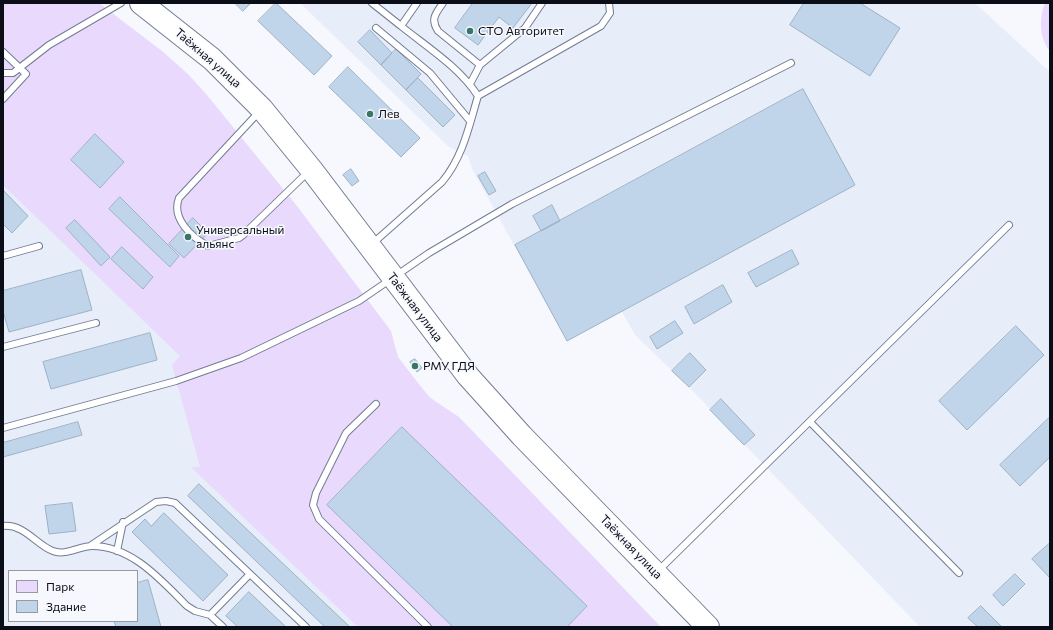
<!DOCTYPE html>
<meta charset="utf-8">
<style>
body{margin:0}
#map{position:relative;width:1053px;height:630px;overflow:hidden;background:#f6f8fe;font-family:Commissioner,sans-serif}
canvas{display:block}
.frame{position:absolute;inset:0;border:4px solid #0b0e16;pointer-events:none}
.legend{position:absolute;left:8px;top:570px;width:130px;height:52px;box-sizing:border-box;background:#f6f8fe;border:1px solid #989aa1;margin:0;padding:5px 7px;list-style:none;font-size:12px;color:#0b0e16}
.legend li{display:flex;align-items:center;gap:8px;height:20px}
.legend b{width:20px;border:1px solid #989aa1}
</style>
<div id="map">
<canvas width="1053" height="630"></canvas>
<div class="frame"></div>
<ul class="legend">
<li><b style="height:11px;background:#e9dafd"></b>Парк</li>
<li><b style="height:11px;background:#c0d5e9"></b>Здание</li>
</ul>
</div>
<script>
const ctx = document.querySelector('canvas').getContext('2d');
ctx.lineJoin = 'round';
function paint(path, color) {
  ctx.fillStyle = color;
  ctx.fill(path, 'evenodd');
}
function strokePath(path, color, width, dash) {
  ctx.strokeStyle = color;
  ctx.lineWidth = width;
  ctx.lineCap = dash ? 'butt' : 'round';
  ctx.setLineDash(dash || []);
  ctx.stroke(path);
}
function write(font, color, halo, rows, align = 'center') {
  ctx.font = font + ' Commissioner,sans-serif';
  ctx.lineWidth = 3;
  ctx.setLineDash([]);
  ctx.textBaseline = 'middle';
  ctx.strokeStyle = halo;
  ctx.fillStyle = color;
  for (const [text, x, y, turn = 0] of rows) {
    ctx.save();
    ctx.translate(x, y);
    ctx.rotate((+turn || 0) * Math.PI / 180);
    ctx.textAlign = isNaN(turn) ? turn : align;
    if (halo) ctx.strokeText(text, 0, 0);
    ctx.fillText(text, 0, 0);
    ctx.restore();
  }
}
paint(new Path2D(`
 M 3,3 L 386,351 L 653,627 L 3,627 ZM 9,571 L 137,571 L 137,621 L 9,621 Z
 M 300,3 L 975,3 L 1050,72 L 1050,627 L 920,627 L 689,387 L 635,335 L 622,312 L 567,341 L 472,169 L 468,156 L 449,147 Z`), '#e8edfa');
paint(new Path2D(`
 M 3,3 L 99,3 L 162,51 L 188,74 L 207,95 L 297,206 L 391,331 L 398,357 L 429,397 L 459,417 L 661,627 L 358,627 L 191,467 L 200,467 L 172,365 L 180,356 L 3,185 Z
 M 1045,3 L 1050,3 L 1050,51 C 1039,39 1039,17 1045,3 Z`), '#e9dafd');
const building = new Path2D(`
 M 235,3 L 251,3 L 243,11 Z
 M 276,3 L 332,56 L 314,75 L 258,21 Z
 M 473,3 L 532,3 L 513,28 L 499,17 L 478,45 L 455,28 Z
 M 804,3 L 860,3 L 900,28 L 870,76 L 790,25 Z
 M 370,30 L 392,53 L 381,65 L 358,42 Z
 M 396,49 L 421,74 L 406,90 L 381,65 Z
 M 348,67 L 420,138 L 401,157 L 329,87 Z
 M 418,78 L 455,115 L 443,127 L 406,90 Z
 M 803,89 L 855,185 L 567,341 L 515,245 Z
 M 95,134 L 124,162 L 100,188 L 71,160 Z
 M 351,169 L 359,181 L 352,186 L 343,175 Z
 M 485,172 L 496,191 L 489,195 L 478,176 Z
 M 3,190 L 28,216 L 12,233 L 3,224 Z
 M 120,197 L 179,256 L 170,267 L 109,209 Z
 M 552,205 L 560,221 L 541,231 L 533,216 Z
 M 193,218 L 208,233 L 184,258 L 169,244 Z
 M 75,220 L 110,257 L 101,266 L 66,228 Z
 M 122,247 L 153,277 L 143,289 L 111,259 Z
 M 792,250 L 799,264 L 756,287 L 748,273 Z
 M 81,270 L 92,310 L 9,332 L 3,311 L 3,291 Z
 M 723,285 L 732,302 L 694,324 L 685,307 Z
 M 675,321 L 683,333 L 657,349 L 650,337 Z
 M 1016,326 L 1044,355 L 967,430 L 939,401 Z
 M 150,333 L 157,360 L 51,389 L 43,362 Z
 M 690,353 L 706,370 L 689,387 L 672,371 Z
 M 415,359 L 422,368 L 417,372 L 410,362 Z
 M 721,399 L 755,435 L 744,445 L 710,410 Z
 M 1050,417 L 1050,457 L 1020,486 L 1000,465 Z
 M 78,422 L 82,435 L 3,457 L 3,443 Z
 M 402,427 L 587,606 L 567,627 L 453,627 L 327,505 Z
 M 199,484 L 350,627 L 325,627 L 188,496 Z
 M 72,503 L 76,531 L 49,534 L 45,506 Z
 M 164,513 L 228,575 L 203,601 L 132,532 L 145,519 L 151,526 Z
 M 1050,543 L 1050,578 L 1032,559 Z
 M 1015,574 L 1025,584 L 1003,606 L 993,595 Z
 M 148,580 L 161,627 L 116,627 L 114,621 L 137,621 L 137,583 Z
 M 249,592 L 286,627 L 238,627 L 226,616 Z
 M 981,606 L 1002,627 L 978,627 L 968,618 Z`);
paint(building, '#c0d5e9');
strokePath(building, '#9eb2c6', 1);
const lane = new Path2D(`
 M 372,3 L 401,26
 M 417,3 L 401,26 C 427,47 459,67 478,96
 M 443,3 C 436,13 430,19 438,31 L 480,65
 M 376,28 L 430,73 L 470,121
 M 3,52 L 26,74 L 3,99
 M 3,73 L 13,73 L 49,45 L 121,3
 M 470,84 L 480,65 L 525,28 L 542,3
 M 259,112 L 179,198 C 171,218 191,237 208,246 L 239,238 L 243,235 L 309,171
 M 372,244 L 442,182 C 463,157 469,126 478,96 L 601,26 L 610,13 L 609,3
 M 3,256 L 39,246
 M 3,347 L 96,323
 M 376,404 L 346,433 L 316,493 L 313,505 L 319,519 L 428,627
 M 810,422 L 959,573
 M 3,428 L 176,381 L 241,358 L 359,301 L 429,253 L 512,204 L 791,63
 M 3,526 C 25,524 36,545 53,551 C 65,556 80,546 92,546 C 132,546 161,580 187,606 L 195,611 L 210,615 L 223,627
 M 90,546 L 156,502 L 166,501 L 175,503 L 250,574 L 210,615
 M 117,551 L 123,522
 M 659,570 L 1009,225
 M 250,574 L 306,627`);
const highway = new Path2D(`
 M 141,3 L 212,59 L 262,109 L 311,169 L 468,376 L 522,436 L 708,627`);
strokePath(lane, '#727c92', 8);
strokePath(highway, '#727c92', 24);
strokePath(lane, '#fff', 6);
strokePath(highway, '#fff', 22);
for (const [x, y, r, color] of [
 [470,31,4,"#387764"],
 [370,114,4,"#387764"],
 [188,237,4,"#387764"],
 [415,366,4,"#387764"]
]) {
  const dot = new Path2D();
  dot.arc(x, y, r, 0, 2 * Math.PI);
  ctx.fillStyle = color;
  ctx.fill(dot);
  strokePath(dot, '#f6f8fe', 1.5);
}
write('12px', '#0b0e16', '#f6f8fe', [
 ["СТО Авторитет",478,31],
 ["Лев",378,114],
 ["Универсальный",196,230],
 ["альянс",196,244],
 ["РМУ ГДЯ",423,366]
], 'left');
write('12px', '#0b0e16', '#f6f8fe', [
 ["Таёжная улица",208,58,41],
 ["Таёжная улица",415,307,53],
 ["Таёжная улица",631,547,46]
]);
</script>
